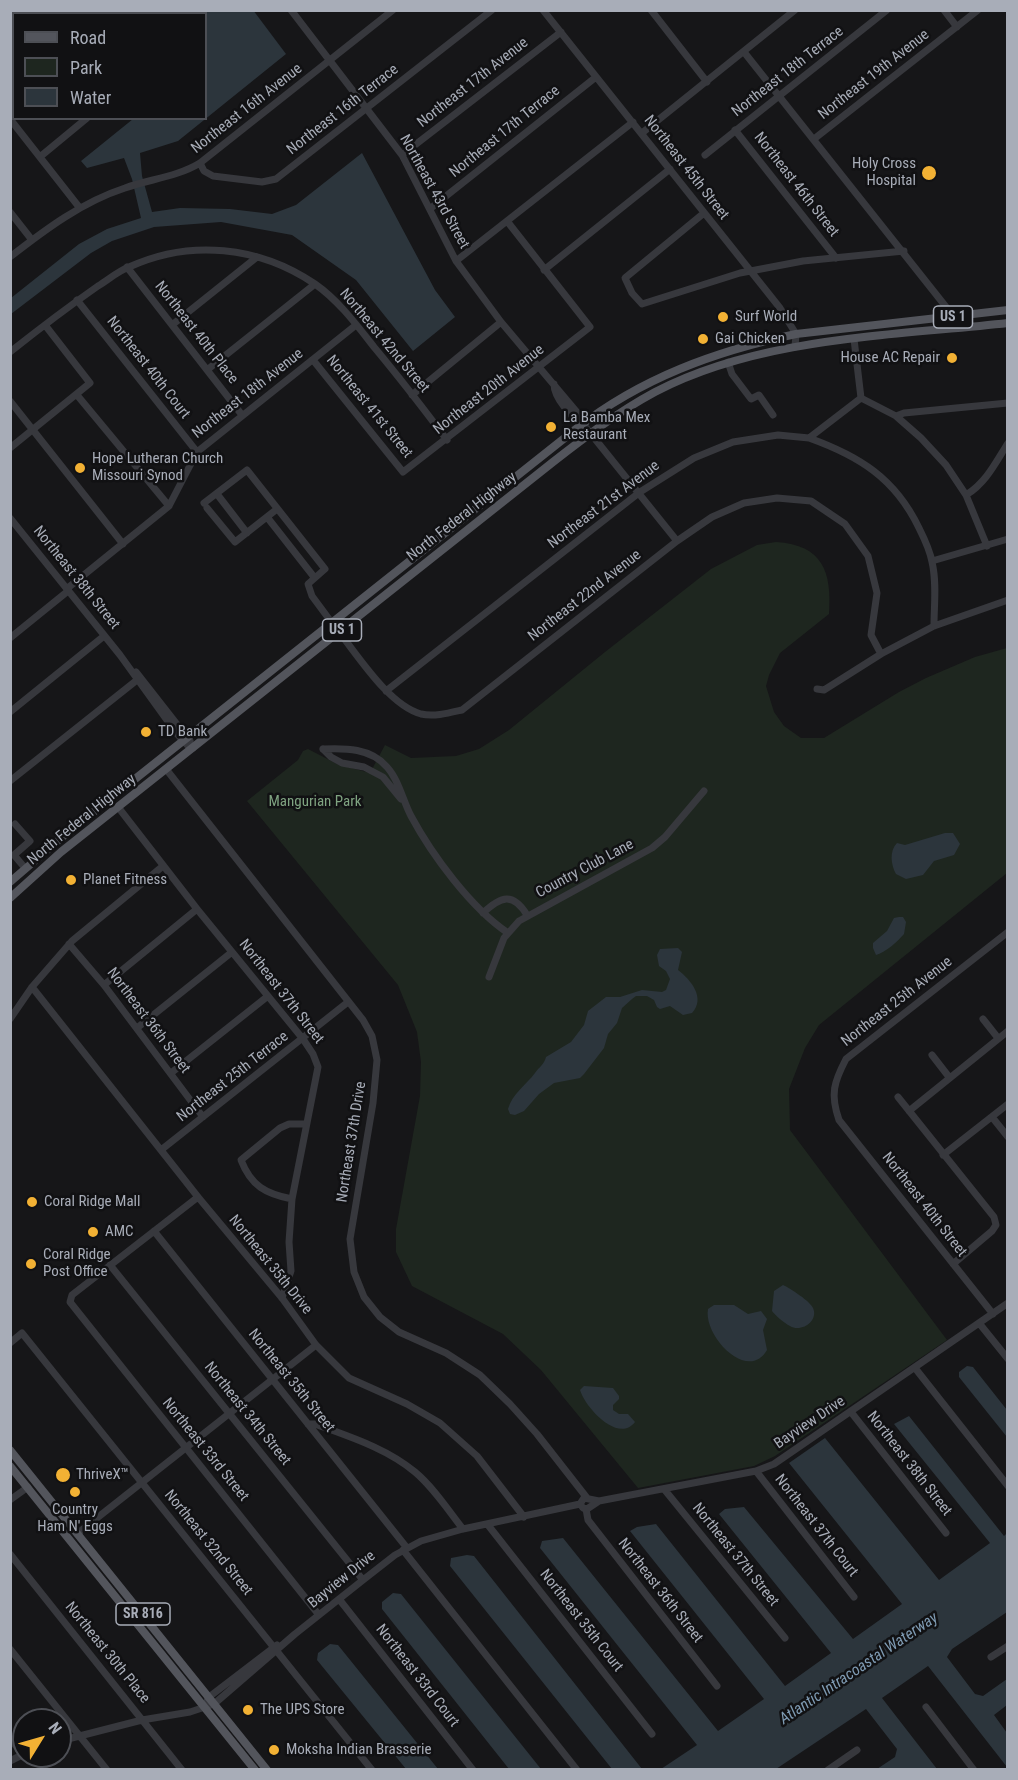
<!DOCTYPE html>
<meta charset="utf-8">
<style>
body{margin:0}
#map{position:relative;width:1018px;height:1780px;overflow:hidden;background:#161618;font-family:"Roboto Condensed",sans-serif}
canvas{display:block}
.frame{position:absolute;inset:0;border:12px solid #a8adb8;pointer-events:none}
.legend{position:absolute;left:12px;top:12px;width:195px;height:108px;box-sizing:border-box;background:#111113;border:2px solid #4d4f55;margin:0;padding:8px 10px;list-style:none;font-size:18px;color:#a8adb8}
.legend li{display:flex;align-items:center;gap:12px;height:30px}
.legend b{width:30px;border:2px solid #4d4f55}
.north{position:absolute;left:12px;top:1708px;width:60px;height:60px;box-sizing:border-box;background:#111113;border:2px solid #4d4f55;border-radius:50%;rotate:53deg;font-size:16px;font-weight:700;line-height:24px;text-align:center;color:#a8adb8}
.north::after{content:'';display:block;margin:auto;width:21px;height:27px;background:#f2b134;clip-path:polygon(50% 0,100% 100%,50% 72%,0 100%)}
</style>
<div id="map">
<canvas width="1018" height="1780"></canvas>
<div class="frame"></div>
<ul class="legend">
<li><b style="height:8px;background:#53555c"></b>Road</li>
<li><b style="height:16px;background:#1e261f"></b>Park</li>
<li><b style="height:16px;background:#2c353c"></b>Water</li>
</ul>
<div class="north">N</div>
</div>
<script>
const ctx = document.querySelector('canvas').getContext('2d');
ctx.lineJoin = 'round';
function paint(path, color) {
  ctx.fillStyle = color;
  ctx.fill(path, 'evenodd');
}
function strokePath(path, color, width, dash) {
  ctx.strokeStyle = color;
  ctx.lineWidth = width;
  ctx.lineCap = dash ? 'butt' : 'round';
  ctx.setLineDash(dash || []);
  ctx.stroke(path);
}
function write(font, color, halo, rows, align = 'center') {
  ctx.font = font + ' "Roboto Condensed",sans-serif';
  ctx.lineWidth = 5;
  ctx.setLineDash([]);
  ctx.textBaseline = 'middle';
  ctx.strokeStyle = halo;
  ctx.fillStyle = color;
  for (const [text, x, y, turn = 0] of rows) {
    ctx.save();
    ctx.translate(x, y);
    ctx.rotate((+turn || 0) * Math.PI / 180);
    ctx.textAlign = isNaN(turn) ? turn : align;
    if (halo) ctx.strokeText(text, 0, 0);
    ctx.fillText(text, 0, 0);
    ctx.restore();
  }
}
paint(new Path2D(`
 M 776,542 C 823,545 832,572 829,614 L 780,653 L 769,675 L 766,686 L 774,712 L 784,726 L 801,738 L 824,738 L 899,692 L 926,678 L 975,657 L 1007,648 L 1007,873 L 819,1025 L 805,1048 L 789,1089 L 790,1130 L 947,1340 L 775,1456 L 754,1466 L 638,1488 L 541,1370 L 503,1334 L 412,1286 L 396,1252 L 396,1229 L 420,1096 L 421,1062 L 417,1032 L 398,985 L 247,801 L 298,760 L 303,751 L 308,749 L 337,764 L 370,773 L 385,745 L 411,758 L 456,756 L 479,749 L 509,730 L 605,652 L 711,569 L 757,545 Z`), '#1e261f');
paint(new Path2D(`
 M 253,10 L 286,54 L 178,141 L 140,153 L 142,176 L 152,212 L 180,208 L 230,209 L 272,214 L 296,205 L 362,153 L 435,290 L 455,317 L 413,351 L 356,280 L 292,235 L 221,222 L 154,227 L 112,241 L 91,253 L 11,314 L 11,298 L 79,244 L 107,229 L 141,218 L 132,179 L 124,158 L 87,168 L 81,161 L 133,119 L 206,118 L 206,14 L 159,13 L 158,11 Z
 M 945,833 L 953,833 L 960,844 L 954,855 L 934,861 L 923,875 L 906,879 L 896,874 C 891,865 889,851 897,843 L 905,845 Z
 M 899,917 L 903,917 L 906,922 L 904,934 C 898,941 885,953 876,955 L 873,948 L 873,943 L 887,931 L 894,918 Z
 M 678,948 L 682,952 L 678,970 C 691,980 706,998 692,1013 L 683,1015 L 670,1006 L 660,1009 L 657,1007 L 654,1000 L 647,996 L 636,996 L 632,999 L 622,1008 L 617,1023 L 608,1034 L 604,1048 L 584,1074 L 580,1078 L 554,1083 L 539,1094 L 524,1111 L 515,1115 L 510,1114 L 508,1109 C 512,1094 526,1085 535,1073 C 539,1067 544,1065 546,1057 L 571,1042 L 584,1025 L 588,1011 L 606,997 L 620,997 L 642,990 L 662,992 L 666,990 L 670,979 L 666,971 L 659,966 L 657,955 L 660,949 Z
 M 783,1285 C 790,1288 811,1302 813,1308 C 819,1321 801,1333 790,1326 C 784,1323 776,1316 772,1311 L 774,1291 Z
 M 714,1305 L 734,1305 L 748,1314 L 761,1311 L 767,1319 L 763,1330 L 767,1350 C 748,1383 703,1336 708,1309 Z
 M 967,1366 L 973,1367 L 1007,1410 L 1007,1437 L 959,1377 L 959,1372 Z
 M 584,1386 L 613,1388 L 619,1396 L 619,1399 L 613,1405 L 613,1410 L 619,1414 L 628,1414 L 635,1422 C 618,1444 585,1407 580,1390 Z
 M 909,1416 L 1004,1536 L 1007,1533 L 1007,1612 L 952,1649 L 947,1657 L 975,1694 L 983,1696 L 1007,1679 L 1007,1705 L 994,1715 L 1007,1733 L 1007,1767 L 928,1666 L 882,1698 L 937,1769 L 877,1769 L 895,1757 L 897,1749 L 866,1709 L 776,1769 L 661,1769 L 697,1745 L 540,1548 L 542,1541 L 563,1538 L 718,1731 L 764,1699 L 630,1531 L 637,1527 L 656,1524 L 785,1686 L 831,1653 L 719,1514 L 725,1509 L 744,1507 L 853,1639 L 902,1604 L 789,1463 L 825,1438 L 939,1580 L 990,1543 L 894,1424 Z
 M 467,1555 L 474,1556 L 642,1769 L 612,1769 L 450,1566 L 451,1558 Z
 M 393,1593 L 401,1594 L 541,1769 L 509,1769 L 382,1609 L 382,1602 Z
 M 330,1644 L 338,1645 L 438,1769 L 406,1769 L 317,1660 L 318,1653 Z`), '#2c353c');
strokePath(new Path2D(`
 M 39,10 L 42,14
 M 117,10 L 119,14
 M 291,10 L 402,155 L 456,261 L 501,322 L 581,417 L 583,424
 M 543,10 L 780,308 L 796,334 L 795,347
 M 651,10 L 707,82
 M 944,10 L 957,27
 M 10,31 L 14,35
 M 744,52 L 954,317
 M 10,63 L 14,60
 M 10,110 L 14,107
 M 10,119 L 79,207
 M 735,130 L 836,258
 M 642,133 L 795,10
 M 814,139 L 978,10
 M 402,155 L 561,32
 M 705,155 L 887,10
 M 41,156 L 87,118
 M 200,163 L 204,171 L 213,176 L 262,182 L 276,179 L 492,10
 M 431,208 L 596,77
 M 10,212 L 32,240
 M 704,213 L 625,278 L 632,293 L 642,304 L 740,273 L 803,261 L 904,251
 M 10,257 C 46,229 82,202 125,188 C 150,179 177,177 200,163 L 393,10
 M 456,261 L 633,122
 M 127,267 L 242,415
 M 544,270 L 670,169
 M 77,300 L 197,452
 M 172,325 L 257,257
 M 854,339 L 861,398
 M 10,352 C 39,329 68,307 98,286 C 108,280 118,271 129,267 C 190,239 259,246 315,284 C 338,300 356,324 374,347 C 399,377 423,408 447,440
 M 313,360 L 403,472 L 590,327 L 507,221
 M 728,362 L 732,374 L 751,399 L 759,395 L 773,415
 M 207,370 L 315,284
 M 554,384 C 554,398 571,417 583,424 L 677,541
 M 77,395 L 169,506
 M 412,395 L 501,322
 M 861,398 L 896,416 L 921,438 L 946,465 L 966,495 L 987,546
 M 10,401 L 123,544
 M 896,416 L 904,413 L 1008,403
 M 809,438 C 859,456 895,478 919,528 C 924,538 930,550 932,562 C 937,583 934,605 934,626
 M 10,448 L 90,383 L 45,325
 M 217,494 L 247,533
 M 966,495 C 986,483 996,462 1008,443
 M 204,503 L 247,470 L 325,569 L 308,584 L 312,596 L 332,623
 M 207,508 L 235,542 L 277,509
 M 267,517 L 314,577
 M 10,518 L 120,655 L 177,734 L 189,747 L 193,748
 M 932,561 L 1008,539
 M 339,632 C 359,657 389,705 421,714 C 434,717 449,713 462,710 L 677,541 L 712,517 L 744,503 L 777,498 L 811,501 L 845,524 L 868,556 L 877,593 L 871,635 L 881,654
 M 10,638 L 68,591 L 69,587 L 169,506 L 197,452 L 356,325
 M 136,672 L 190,741
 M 817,689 L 824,690 L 881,654 L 934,626 L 1008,600
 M 386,691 L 640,492 L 694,458 L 733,442 L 778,435 L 809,438 L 861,398
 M 10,712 L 104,636
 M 323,749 C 345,748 371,748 387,767 C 399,780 403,801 411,816 C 432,855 471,908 508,933
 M 323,749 L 331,757 L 342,763 L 364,767 L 383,777 L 401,799
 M 166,769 L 363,1020 L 372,1036 L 377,1060 L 373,1103 L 350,1239 L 354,1272 L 364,1297 L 380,1317 L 399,1332 L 446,1353 L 480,1375 L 510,1404 L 537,1434 L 587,1498
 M 10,781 L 137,680 L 137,677
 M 118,807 L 197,909 L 303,1039 L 313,1054 L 318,1067 L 292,1199 L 289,1242 L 291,1271 L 282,1298
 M 15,824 L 30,841 L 14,855 L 25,868
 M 483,913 C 501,896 513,892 527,915
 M 69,944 L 104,985 L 203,1117
 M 489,977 L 504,938 L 519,921 L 652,848 L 665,837 L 704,791
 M 104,985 L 197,909
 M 32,987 L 198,1197 L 282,1298 L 316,1345 L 349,1378 L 407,1404 L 440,1423 L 477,1456 L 524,1517
 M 10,1019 L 32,987 L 72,941 L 163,866
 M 983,1019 L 998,1038
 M 137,1028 L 232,952
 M 932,1055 L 949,1077
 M 171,1073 L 268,996
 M 898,1097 L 994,1217 L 996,1225 L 992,1231 L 953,1264
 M 909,1111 L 1008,1031
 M 992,1117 L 1008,1137
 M 161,1150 L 348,1002
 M 943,1155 L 1008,1104
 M 198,1197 L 72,1295 L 70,1302 L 319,1615
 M 292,1199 C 266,1194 251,1186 241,1160 L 280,1128 L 289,1124 L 305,1124
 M 154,1231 L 407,1548
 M 110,1265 L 363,1580
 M 993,1314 L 839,1120 C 830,1094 834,1082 846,1059 L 1008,932
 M 979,1323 L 1008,1359
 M 10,1343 L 22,1333 L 372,1770
 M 915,1368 L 1008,1486
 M 851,1412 L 946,1533
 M 308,1424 L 315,1424 C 350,1437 386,1448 415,1472 C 434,1488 448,1510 463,1529
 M 756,1471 L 854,1597
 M 664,1489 L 785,1638
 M 10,1500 L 28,1487
 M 580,1504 L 583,1508 L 587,1509 L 599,1501 L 756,1471 L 774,1464 L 1008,1303
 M 586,1509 L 588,1520 L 717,1686
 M 488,1525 L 652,1734
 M 78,1533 L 316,1345
 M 403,1550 L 577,1770
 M 10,1554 L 182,1770
 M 339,1599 L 473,1770
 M 10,1649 L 107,1770
 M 991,1657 L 1008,1646
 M 207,1701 L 209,1697 L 277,1645
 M 926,1707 L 974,1770
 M 10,1738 L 23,1755
 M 60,1741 L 142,1720 L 190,1712 L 214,1704 L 295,1634 L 363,1580 L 395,1555 L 421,1541 L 463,1529 L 580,1504 L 584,1498 L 599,1501
 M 10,1761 L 24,1754
 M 828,1770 L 857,1750`), '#37383d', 7);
strokePath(new Path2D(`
 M 10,882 L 67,833 L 576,429 C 641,378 716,351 796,334 L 1008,310
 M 10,898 L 61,852 L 553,462 C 585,437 618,412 655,392 C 760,337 891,336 1008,323
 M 10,1450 L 267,1770
 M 10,1466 L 255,1770`), '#53555c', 8);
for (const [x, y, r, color] of [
 [929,173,8,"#f2b134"],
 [723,317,6,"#f2b134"],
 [703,339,6,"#f2b134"],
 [952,358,6,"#f2b134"],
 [551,427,6,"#f2b134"],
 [80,468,6,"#f2b134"],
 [146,732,6,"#f2b134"],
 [71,880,6,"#f2b134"],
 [32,1202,6,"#f2b134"],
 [93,1232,6,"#f2b134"],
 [31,1264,6,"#f2b134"],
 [63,1475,8,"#f2b134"],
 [75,1492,6,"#f2b134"],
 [248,1710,6,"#f2b134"],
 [274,1750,6,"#f2b134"]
]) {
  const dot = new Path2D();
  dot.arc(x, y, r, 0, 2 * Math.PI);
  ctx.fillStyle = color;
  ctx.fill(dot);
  strokePath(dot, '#111113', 2);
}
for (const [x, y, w] of [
 [953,317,39],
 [342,630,39],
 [143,1614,54]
]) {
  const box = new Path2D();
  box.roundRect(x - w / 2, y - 11, w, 22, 4.5);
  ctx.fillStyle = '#111113';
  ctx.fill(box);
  strokePath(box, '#a8adb8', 1.5);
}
write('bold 14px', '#a8adb8', null, [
 ["US 1",953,317],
 ["US 1",342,630],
 ["SR 816",143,1614]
]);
write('15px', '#a8adb8', '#111113', [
 ["Northeast 18th Terrace",788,72,-38],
 ["Northeast 19th Avenue",874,75,-38],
 ["Northeast 17th Avenue",473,83,-38],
 ["Northeast 16th Avenue",247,109,-38],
 ["Northeast 16th Terrace",343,110,-38],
 ["Northeast 17th Terrace",505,132,-39],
 ["Northeast 45th Street",686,168,52],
 ["Northeast 46th Street",796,185,52],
 ["Northeast 43rd Street",434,192,61],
 ["Northeast 40th Place",196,333,52],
 ["Northeast 42nd Street",384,341,50],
 ["Northeast 40th Court",148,368,52],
 ["Northeast 20th Avenue",489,390,-38],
 ["Northeast 18th Avenue",248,394,-38],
 ["Northeast 41st Street",369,407,51],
 ["Northeast 21st Avenue",604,505,-37],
 ["North Federal Highway",462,517,-38],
 ["Northeast 38th Street",76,578,51],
 ["Northeast 22nd Avenue",585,596,-38],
 ["North Federal Highway",82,820,-39],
 ["Country Club Lane",585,869,-28],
 ["Northeast 37th Street",281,992,52],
 ["Northeast 25th Avenue",897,1002,-38],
 ["Northeast 36th Street",148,1021,53],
 ["Northeast 25th Terrace",233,1077,-38],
 ["Northeast 37th Drive",352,1142,-81],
 ["Northeast 40th Street",924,1205,52],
 ["Northeast 35th Drive",270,1265,51],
 ["Northeast 35th Street",291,1381,51],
 ["Northeast 34th Street",247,1414,51],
 ["Bayview Drive",810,1423,-34],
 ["Northeast 33rd Street",205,1450,51],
 ["Northeast 38th Street",909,1464,52],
 ["Northeast 37th Court",816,1526,52],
 ["Northeast 32nd Street",208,1543,51],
 ["Northeast 37th Street",735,1555,51],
 ["Bayview Drive",342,1580,-39],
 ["Northeast 36th Street",660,1591,52],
 ["Northeast 35th Court",581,1621,52],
 ["Northeast 30th Place",107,1653,51],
 ["Northeast 33rd Court",417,1676,52]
]);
write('15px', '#a8adb8', '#111113', [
 ["Holy Cross",916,164,"right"],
 ["Hospital",916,181,"right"],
 ["Surf World",735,317],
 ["Gai Chicken",715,339],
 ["House AC Repair",940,358,"right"],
 ["La Bamba Mex",563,418],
 ["Restaurant",563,435],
 ["Hope Lutheran Church",92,459],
 ["Missouri Synod",92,476],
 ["TD Bank",158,732],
 ["Planet Fitness",83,880],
 ["Coral Ridge Mall",44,1202],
 ["AMC",105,1232],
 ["Coral Ridge",43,1255],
 ["Post Office",43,1272],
 ["ThriveX™",76,1475],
 ["Country",75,1510,"center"],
 ["Ham N' Eggs",75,1527,"center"],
 ["The UPS Store",260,1710],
 ["Moksha Indian Brasserie",286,1750]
], 'left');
write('15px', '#7fa381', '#111113', [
 ["Mangurian Park",315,802]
]);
write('italic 16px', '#7f9bb3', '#111113', [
 ["Atlantic Intracoastal Waterway",859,1669,-34]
]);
</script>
